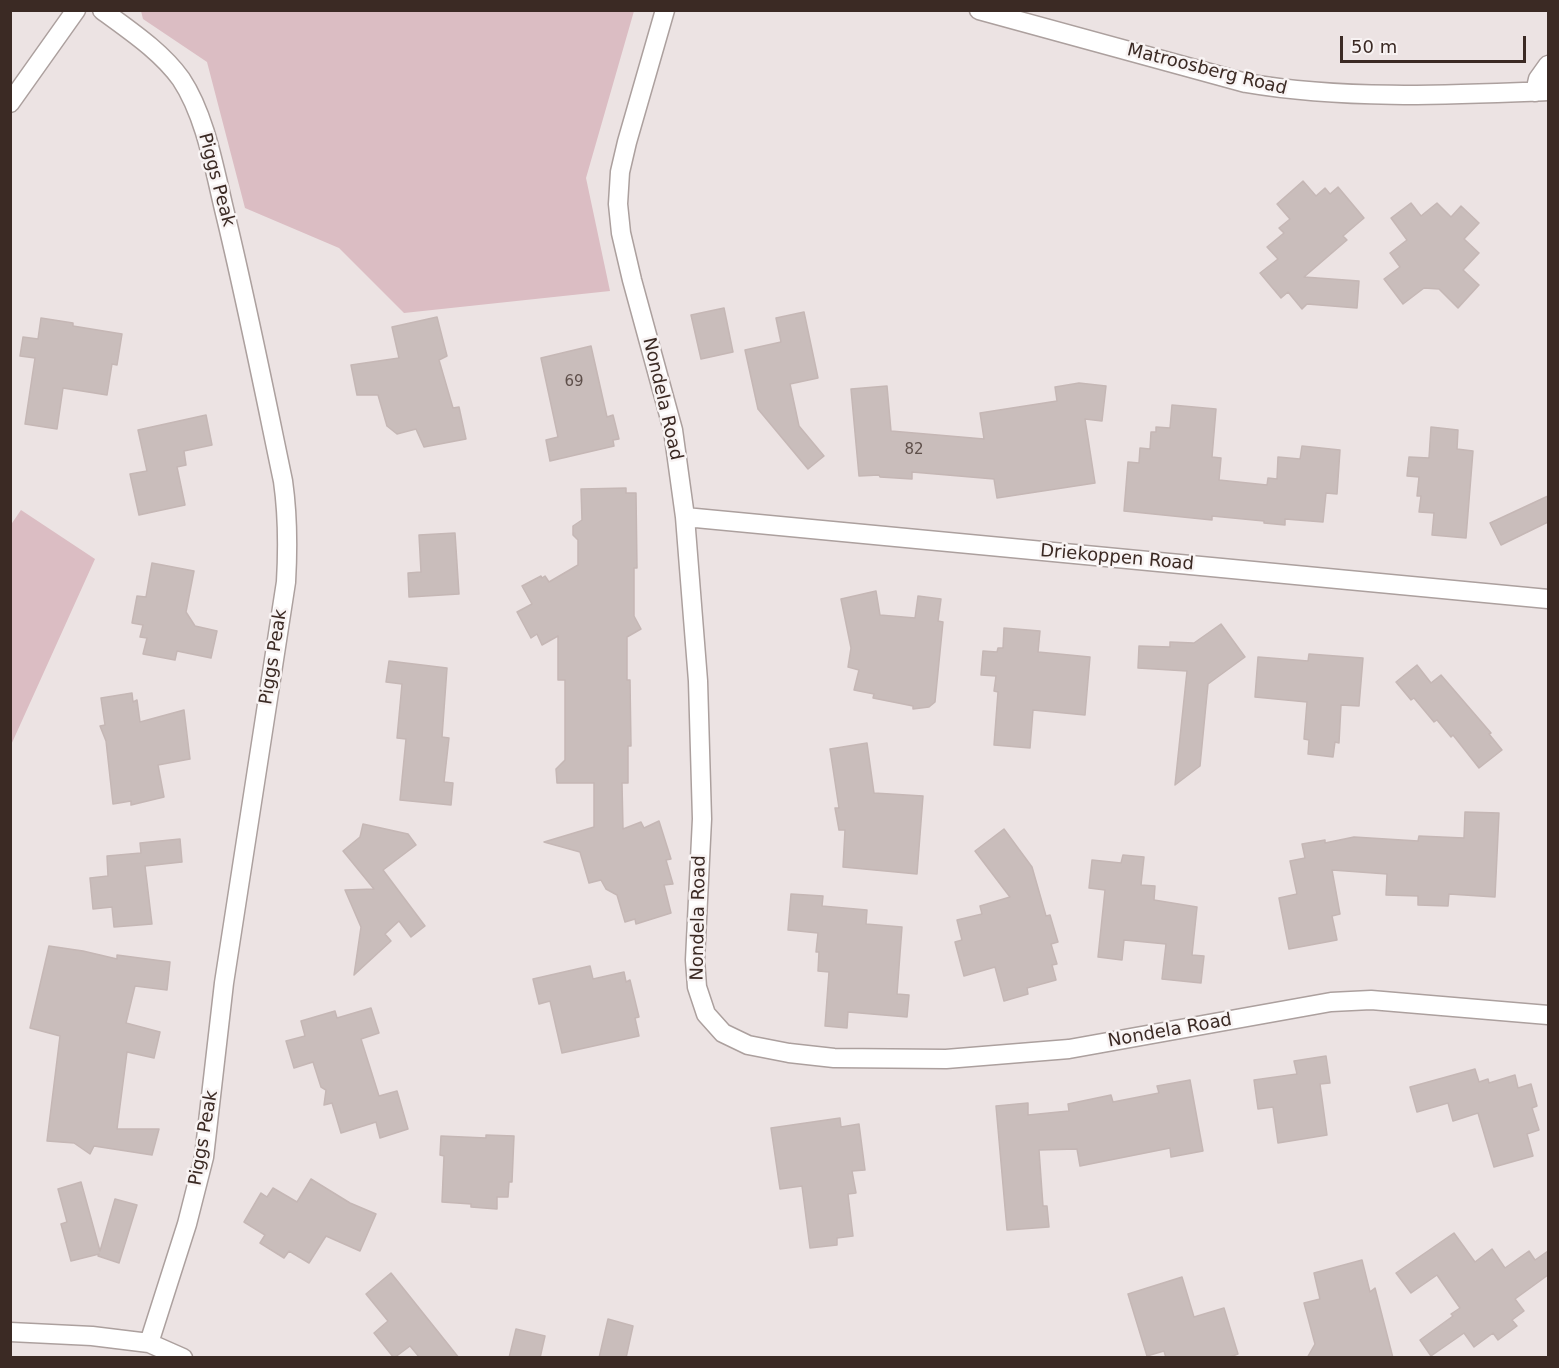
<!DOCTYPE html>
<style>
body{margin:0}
#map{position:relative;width:1559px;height:1368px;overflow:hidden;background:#ece3e3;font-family:"DejaVu Sans",sans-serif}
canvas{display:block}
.frame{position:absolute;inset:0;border:12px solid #3b2a24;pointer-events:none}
.scale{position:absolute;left:1340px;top:36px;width:186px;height:27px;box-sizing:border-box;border:3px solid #3b2a24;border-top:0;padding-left:8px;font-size:18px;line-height:21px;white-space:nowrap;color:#3b2a24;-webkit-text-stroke:4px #f8f3f3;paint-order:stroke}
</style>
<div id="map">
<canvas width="1559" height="1368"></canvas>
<div class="frame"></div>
<div class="scale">50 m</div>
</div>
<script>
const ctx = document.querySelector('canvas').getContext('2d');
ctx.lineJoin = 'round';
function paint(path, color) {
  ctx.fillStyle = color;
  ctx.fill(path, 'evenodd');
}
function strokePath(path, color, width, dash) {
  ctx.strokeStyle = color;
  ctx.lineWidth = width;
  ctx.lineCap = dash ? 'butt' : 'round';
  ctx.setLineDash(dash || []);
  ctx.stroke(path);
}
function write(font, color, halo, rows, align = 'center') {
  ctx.font = font + ' "DejaVu Sans",sans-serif';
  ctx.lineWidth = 5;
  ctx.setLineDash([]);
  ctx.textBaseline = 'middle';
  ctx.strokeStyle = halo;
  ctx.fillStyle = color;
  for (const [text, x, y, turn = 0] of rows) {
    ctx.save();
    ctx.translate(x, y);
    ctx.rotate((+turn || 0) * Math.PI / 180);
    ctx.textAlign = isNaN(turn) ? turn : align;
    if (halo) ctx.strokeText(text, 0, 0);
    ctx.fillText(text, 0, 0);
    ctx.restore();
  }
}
paint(new Path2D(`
 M 141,11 L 634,11 L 586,178 L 610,291 L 404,313 L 339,248 L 245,208 L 207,62 L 143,19 Z
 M 21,510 L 95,559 L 11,745 L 10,526 Z`), '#dbbdc3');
const building = new Path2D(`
 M 1303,181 L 1316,196 L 1325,188 L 1330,194 L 1338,187 L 1364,218 L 1343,236 L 1347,240 L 1304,277 L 1359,281 L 1357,308 L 1307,304 L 1302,309 L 1288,292 L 1281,298 L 1260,273 L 1278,259 L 1267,247 L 1284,233 L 1279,228 L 1290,219 L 1277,204 Z
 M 1411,203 L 1421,216 L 1437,203 L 1451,217 L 1461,206 L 1479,223 L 1464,239 L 1479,253 L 1463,270 L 1479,285 L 1458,308 L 1439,289 L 1424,288 L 1403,304 L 1384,279 L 1400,267 L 1390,253 L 1407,240 L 1391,218 Z
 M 724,308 L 733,352 L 701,359 L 691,315 Z
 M 804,312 L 818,378 L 790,384 L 799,426 L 824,456 L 808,469 L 758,409 L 745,350 L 781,342 L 776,318 Z
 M 437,317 L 447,356 L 439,360 L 453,408 L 459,407 L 466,439 L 424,447 L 416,429 L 397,434 L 387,426 L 378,395 L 357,395 L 351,365 L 399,358 L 392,327 Z
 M 41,318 L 73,323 L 73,326 L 122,334 L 117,365 L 112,364 L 107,395 L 63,388 L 57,429 L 25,424 L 35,358 L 20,356 L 23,337 L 38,339 Z
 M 591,346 L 607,417 L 613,415 L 619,439 L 613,440 L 614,446 L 550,461 L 546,440 L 558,437 L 541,358 Z
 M 1079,383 L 1106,386 L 1102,421 L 1085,419 L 1095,483 L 997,498 L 994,479 L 912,472 L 912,479 L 880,477 L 879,475 L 859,476 L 851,389 L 887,386 L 891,431 L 984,439 L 980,413 L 1057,401 L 1055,387 Z
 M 1172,405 L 1216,409 L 1212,457 L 1221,458 L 1219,480 L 1267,485 L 1268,478 L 1277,479 L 1278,457 L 1300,459 L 1302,446 L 1340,450 L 1337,494 L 1326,493 L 1323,522 L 1285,519 L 1285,525 L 1264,523 L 1264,521 L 1212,516 L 1212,520 L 1124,511 L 1128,462 L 1139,463 L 1140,448 L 1150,449 L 1151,432 L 1156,432 L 1156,427 L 1170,428 Z
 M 206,415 L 212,445 L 184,451 L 186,465 L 177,467 L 185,505 L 139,515 L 130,474 L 147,471 L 138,430 Z
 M 1431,427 L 1458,430 L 1457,449 L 1473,451 L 1466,538 L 1432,535 L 1434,513 L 1419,512 L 1421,496 L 1417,496 L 1419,477 L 1407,476 L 1409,457 L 1429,458 Z
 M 626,488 L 626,493 L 636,493 L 637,568 L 634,568 L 634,616 L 641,629 L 627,637 L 627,680 L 630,680 L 631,746 L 628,746 L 628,783 L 622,783 L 623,829 L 641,822 L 644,828 L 659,821 L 671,859 L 666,860 L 673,884 L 664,885 L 671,913 L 636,924 L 635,919 L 625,922 L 617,895 L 606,889 L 601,880 L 589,883 L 580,852 L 544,842 L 594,827 L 594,783 L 557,783 L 556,769 L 565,760 L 565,680 L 558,680 L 558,636 L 542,645 L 537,634 L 531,638 L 517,612 L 532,604 L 522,586 L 541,576 L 542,578 L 545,576 L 549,582 L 578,565 L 578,540 L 573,535 L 573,526 L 582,520 L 581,489 Z
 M 1548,496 L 1548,522 L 1501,545 L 1490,523 Z
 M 455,533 L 459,594 L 409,597 L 408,573 L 421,572 L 419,535 Z
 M 152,563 L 194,571 L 186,612 L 195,626 L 217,631 L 211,658 L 177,651 L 175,660 L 143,654 L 147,638 L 140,637 L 143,625 L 132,623 L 137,596 L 146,597 Z
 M 876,591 L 880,615 L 915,618 L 918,596 L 941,599 L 938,621 L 943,622 L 935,702 L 929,707 L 913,709 L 913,706 L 873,698 L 874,694 L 854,690 L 859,670 L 848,667 L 851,648 L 841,599 Z
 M 1221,624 L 1245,657 L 1208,684 L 1200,766 L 1175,785 L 1187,671 L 1138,668 L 1139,646 L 1170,647 L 1170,642 L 1194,643 Z
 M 1004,628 L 1040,631 L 1038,652 L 1090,657 L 1085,715 L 1033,710 L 1030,748 L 994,745 L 998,692 L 994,691 L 996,676 L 981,675 L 983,651 L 997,652 L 998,648 L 1003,648 Z
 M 1309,654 L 1363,658 L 1359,706 L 1341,705 L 1339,743 L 1335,742 L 1333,757 L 1308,754 L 1309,740 L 1304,739 L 1307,702 L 1255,697 L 1258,657 L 1308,661 Z
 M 389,661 L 447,668 L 442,737 L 449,738 L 444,782 L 453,783 L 451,805 L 400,800 L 406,739 L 397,738 L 402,684 L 386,682 Z
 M 1417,665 L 1431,683 L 1441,675 L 1491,733 L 1489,734 L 1502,750 L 1479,768 L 1453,735 L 1451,737 L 1437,720 L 1434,722 L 1414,698 L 1411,700 L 1396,682 Z
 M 132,693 L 133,702 L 137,700 L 140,722 L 184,710 L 190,759 L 158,765 L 164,797 L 131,805 L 131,801 L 113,804 L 106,741 L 100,726 L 105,725 L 101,698 Z
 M 867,743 L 874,793 L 923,796 L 917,874 L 843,867 L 845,830 L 839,830 L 835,808 L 839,808 L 830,749 Z
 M 1465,812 L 1499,813 L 1495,897 L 1449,894 L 1448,906 L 1418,905 L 1418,896 L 1386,895 L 1387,874 L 1332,870 L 1340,914 L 1332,916 L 1337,940 L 1289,949 L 1279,898 L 1297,894 L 1290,861 L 1305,858 L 1302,844 L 1325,840 L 1325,843 L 1354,837 L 1418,841 L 1419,836 L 1464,838 Z
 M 363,824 L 408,834 L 416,845 L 383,870 L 425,926 L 411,937 L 399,921 L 385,934 L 391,941 L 354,975 L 361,927 L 345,890 L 374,889 L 343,851 L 360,837 Z
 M 1004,829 L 1032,867 L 1046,916 L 1050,915 L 1058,942 L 1051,944 L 1057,964 L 1052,965 L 1056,980 L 1027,988 L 1028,994 L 1004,1001 L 995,967 L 964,976 L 955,942 L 962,940 L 957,920 L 982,914 L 980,906 L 1010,897 L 975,851 Z
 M 180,839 L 182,862 L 145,866 L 152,924 L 114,927 L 112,907 L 93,909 L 90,878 L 108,876 L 107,856 L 141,853 L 140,843 Z
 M 1123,855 L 1144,857 L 1141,885 L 1155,886 L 1154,900 L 1197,907 L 1192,955 L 1204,956 L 1201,983 L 1162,979 L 1166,944 L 1124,940 L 1122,960 L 1098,957 L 1105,890 L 1089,888 L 1092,860 L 1121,863 Z
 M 791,894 L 823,896 L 822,906 L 867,910 L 866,924 L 902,927 L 897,994 L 909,995 L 907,1017 L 848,1012 L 847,1028 L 825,1026 L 829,972 L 818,971 L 819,952 L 816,952 L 818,933 L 788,930 Z
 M 49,946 L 83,951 L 117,959 L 117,955 L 170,962 L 167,990 L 135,986 L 126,1023 L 160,1032 L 154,1058 L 127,1052 L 117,1129 L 159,1129 L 152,1155 L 94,1146 L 90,1154 L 74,1143 L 47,1141 L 60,1036 L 30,1028 Z
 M 590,966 L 593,979 L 624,972 L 626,982 L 630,980 L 639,1017 L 635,1018 L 639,1036 L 562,1053 L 550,1001 L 539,1004 L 533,979 Z
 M 371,1008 L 379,1033 L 361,1039 L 379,1096 L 397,1091 L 408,1129 L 380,1138 L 376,1122 L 341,1133 L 332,1103 L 324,1105 L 326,1090 L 321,1087 L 313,1062 L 294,1068 L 286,1041 L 305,1036 L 301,1021 L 335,1011 L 337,1018 Z
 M 1326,1056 L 1330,1083 L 1320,1084 L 1327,1135 L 1278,1143 L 1273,1107 L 1258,1109 L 1254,1080 L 1297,1074 L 1294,1061 Z
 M 1475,1069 L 1479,1082 L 1488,1079 L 1489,1083 L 1515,1075 L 1518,1088 L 1531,1084 L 1537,1106 L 1532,1108 L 1539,1130 L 1527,1134 L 1533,1156 L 1494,1167 L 1478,1113 L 1453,1121 L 1448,1103 L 1417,1112 L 1410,1087 Z
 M 1190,1080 L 1203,1151 L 1171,1157 L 1170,1148 L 1080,1166 L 1077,1149 L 1039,1150 L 1043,1206 L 1047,1206 L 1049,1227 L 1007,1230 L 996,1106 L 1028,1103 L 1028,1115 L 1069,1111 L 1068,1104 L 1111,1095 L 1113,1102 L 1159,1093 L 1157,1086 Z
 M 840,1118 L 841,1127 L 859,1124 L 865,1170 L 852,1171 L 856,1193 L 848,1194 L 853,1236 L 837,1238 L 837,1245 L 810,1248 L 802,1186 L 780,1189 L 771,1128 Z
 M 486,1135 L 514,1136 L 512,1182 L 509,1182 L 508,1197 L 497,1197 L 497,1209 L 471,1207 L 471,1204 L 442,1202 L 444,1156 L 440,1155 L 441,1136 L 486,1138 Z
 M 311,1179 L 350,1203 L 376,1214 L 360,1251 L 326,1236 L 309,1263 L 289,1251 L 284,1258 L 260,1243 L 265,1235 L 244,1222 L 261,1193 L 267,1197 L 273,1188 L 297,1202 Z
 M 81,1182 L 100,1251 L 115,1199 L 137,1205 L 119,1263 L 98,1256 L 99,1254 L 71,1261 L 61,1224 L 67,1222 L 58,1189 Z
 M 1454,1233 L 1475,1262 L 1492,1249 L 1505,1268 L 1529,1251 L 1535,1260 L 1548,1251 L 1548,1275 L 1515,1299 L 1524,1311 L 1512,1320 L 1517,1326 L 1498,1340 L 1493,1333 L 1474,1347 L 1464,1333 L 1431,1356 L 1420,1340 L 1453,1316 L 1451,1314 L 1460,1308 L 1437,1275 L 1411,1293 L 1396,1273 Z
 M 1362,1260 L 1370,1292 L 1375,1288 L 1393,1358 L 1307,1358 L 1315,1344 L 1304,1303 L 1320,1299 L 1314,1273 Z
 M 391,1273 L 459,1358 L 420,1358 L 410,1346 L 394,1358 L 374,1333 L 388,1321 L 366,1294 Z
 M 1182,1277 L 1194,1317 L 1224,1308 L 1238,1354 L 1227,1358 L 1166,1358 L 1164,1351 L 1147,1356 L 1128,1294 Z
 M 608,1319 L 633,1326 L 626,1358 L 599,1358 Z
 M 516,1329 L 545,1336 L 540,1358 L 509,1358 Z`);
paint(building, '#c9bdbb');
strokePath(building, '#c5b7b5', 1.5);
const minor = new Path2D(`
 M 102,10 C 129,30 161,51 181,79 C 205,115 214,167 224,209 C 246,299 264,390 283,481 C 288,516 288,547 286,582 L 224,983 L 204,1157 L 187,1224 L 149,1343
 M 665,10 L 627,142 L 620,172 L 618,204 L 621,233 L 632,280 L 673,430 L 685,517 L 698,681 L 702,819 L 695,960 L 697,987 L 706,1014 L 723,1033 L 748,1045 L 789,1053 L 834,1058 L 946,1059 L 1069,1049 L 1331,1002 L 1371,1000 L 1548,1015
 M 979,10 L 1246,83 C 1345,100 1449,95 1548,91
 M 1535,92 L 1538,79 L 1548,65
 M 10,103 L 76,10
 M 685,517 L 1548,599
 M 10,1332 L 92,1336 L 149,1343 L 183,1358`);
strokePath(minor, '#aca09e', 21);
strokePath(minor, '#fff', 18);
write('15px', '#5e4f4a', null, [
 ["69",574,382],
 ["82",914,450]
]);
write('18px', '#3b2a24', '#f8f3f3', [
 ["Matroosberg Road",1207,70,14],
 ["Piggs Peak",216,180,75],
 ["Nondela Road",662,399,77],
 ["Driekoppen Road",1117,558,5],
 ["Piggs Peak",274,657,-81],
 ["Nondela Road",699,918,-89],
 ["Nondela Road",1170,1031,-10],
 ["Piggs Peak",204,1138,-80]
]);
</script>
